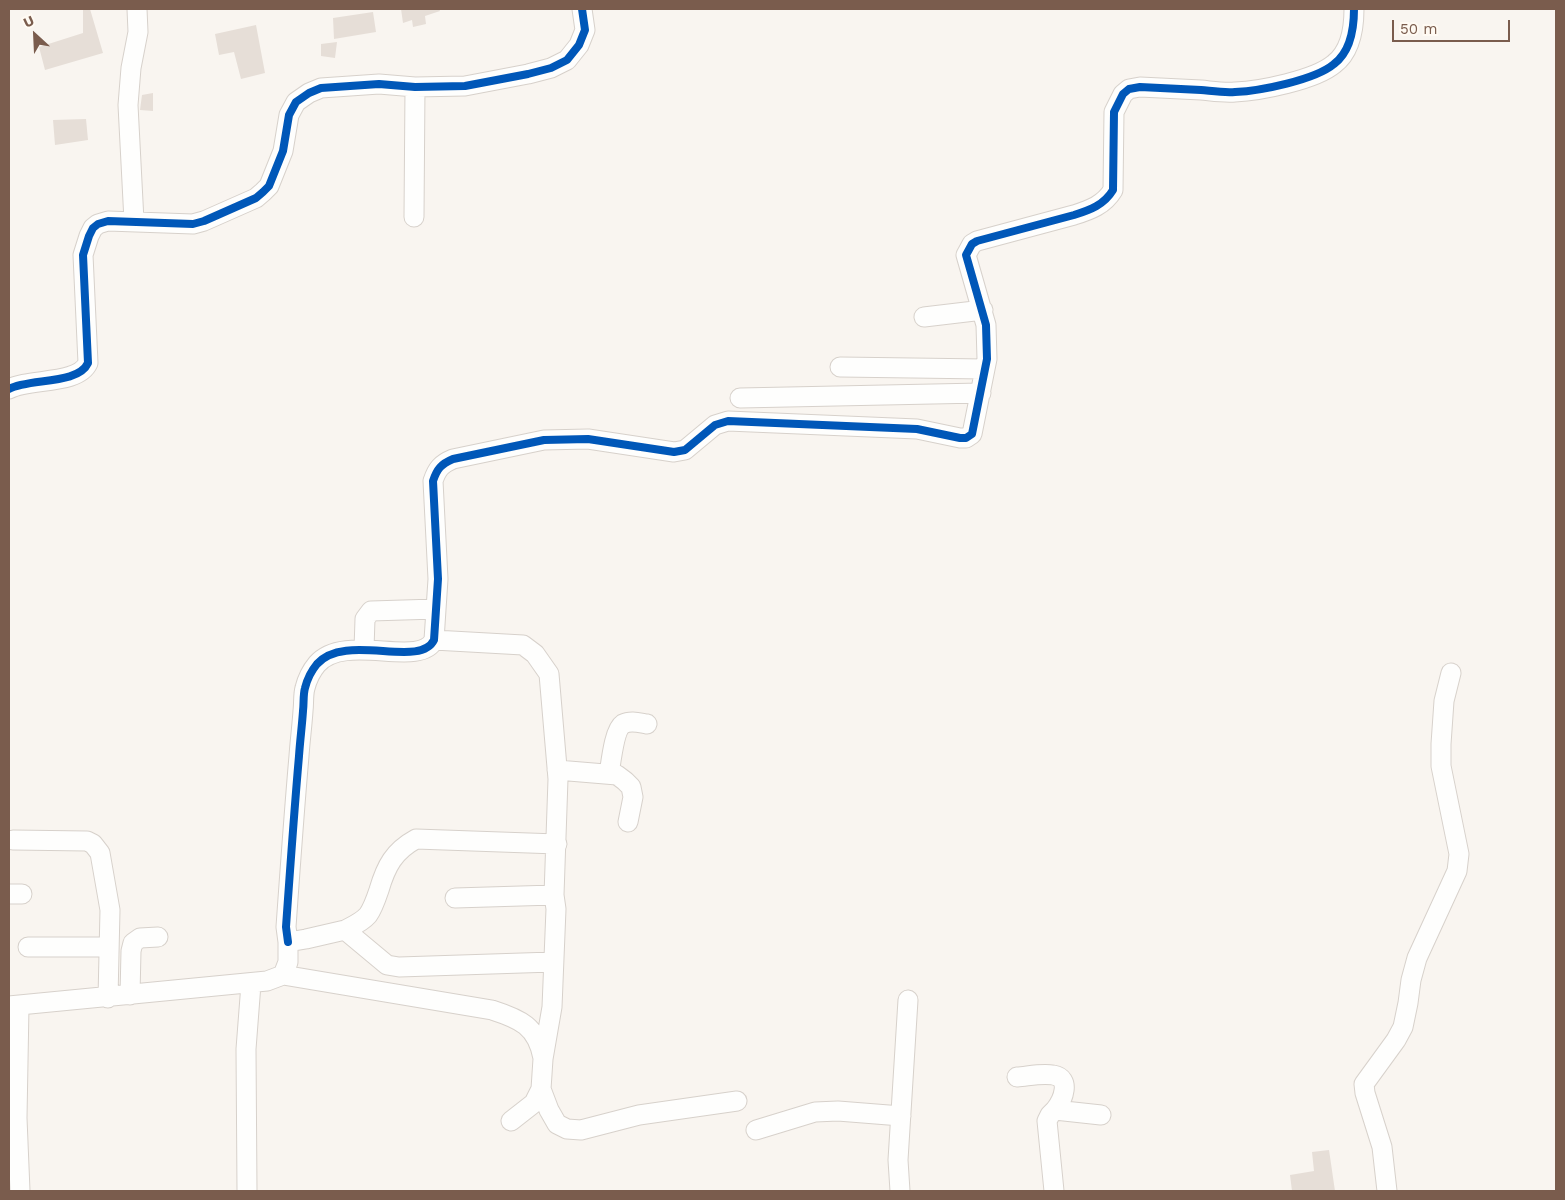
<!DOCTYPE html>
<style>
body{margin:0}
#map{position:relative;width:1565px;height:1200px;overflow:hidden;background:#f9f5f0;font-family:"Work Sans",sans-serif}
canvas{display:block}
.frame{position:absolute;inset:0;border:10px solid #7a5c4d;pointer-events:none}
.north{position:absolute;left:10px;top:10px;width:50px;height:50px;-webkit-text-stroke:4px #fffaf3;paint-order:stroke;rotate:335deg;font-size:14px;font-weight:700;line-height:20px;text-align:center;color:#7a5c4d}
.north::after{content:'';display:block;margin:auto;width:18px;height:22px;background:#7a5c4d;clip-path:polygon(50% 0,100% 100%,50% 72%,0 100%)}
.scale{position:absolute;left:1392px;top:20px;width:118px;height:22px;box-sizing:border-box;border:2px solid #7a5c4d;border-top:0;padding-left:6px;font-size:15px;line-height:18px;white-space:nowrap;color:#7a5c4d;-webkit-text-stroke:4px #fffaf3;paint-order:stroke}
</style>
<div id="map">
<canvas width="1565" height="1200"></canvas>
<div class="frame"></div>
<div class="north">U</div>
<div class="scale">50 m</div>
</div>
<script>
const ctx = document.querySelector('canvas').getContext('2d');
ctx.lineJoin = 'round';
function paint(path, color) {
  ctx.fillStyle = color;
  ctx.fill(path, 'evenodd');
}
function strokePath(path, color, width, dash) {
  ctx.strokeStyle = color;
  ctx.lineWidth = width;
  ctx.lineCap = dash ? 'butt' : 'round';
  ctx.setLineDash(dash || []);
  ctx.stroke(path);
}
paint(new Path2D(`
 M 83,9 L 90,9 L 103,53 L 45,70 L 39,47 L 83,33 Z
 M 401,9 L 439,9 L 440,11 L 425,16 L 426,24 L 413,27 L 412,20 L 403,23 Z
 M 373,12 L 376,32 L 334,39 L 333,18 Z
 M 256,25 L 265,73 L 241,79 L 234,52 L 219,55 L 215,34 Z
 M 337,42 L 335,58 L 321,56 L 321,44 Z
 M 153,93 L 153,111 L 140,110 L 142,95 Z
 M 86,119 L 88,140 L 55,145 L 53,120 Z
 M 1329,1150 L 1335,1191 L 1292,1191 L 1290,1175 L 1314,1171 L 1312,1152 Z`), '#e6ded7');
const minor = new Path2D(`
 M 414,217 L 415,87
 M 134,221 L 128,105 L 131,68 L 138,32 L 137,9
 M 924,317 L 983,310
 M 840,367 L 985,369
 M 9,389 C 29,378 78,385 88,363 L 83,255 L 89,236 L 93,228 L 98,224 L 108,221 L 193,224 L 204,221 L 256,198 L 263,192 L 269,186 L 283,151 L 289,115 L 296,102 L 309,93 L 321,88 L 379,84 L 415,87 L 465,86 L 528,74 L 551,68 L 567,60 L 579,45 L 585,30 L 582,9
 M 740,398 L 981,393
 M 434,640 L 523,645 L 535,654 L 549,674 L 558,779 L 554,895 L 556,909 L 552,1007 L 543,1059 L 541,1089 L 549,1110 L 557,1124 L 567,1129 L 581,1130 L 639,1115 L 737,1101
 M 364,649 L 365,619 L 371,611 L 436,609
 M 557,770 L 617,775 L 625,781 L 631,787 L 633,797 L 628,822
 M 609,774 C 611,763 614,730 623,724 C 631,720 640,723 647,724
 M 13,840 L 87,841 L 93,844 L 100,853 L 110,910 L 108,998
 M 9,894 L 22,894
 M 455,898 L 554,895
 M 345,930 C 353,926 362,922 368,915 C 373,908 376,899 379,890 C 386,866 394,851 416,839 L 557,844
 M 288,942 L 286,927 C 290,870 294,813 299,756 C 300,741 302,726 303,711 C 304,703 303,695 305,688 C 307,680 312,670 317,664 C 345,632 420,669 434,640 L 438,579 L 433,481 C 437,469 441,464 453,459 L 544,440 L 588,439 L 674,452 L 685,450 L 715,425 L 728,421 L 917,429 L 960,438 L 966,438 L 972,434 L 987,359 L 986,325 L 966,255 L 972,244 L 977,241 L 1074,215 C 1090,210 1104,205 1113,190 L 1114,112 L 1123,94 L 1129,89 L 1140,87 C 1160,88 1181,89 1201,90 C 1212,91 1224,93 1235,92 C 1260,91 1315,80 1334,64 C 1350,52 1354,28 1354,9
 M 28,947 L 109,947
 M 283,975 L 492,1010 C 520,1019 537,1026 543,1058
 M 130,995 L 131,951 L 133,943 L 140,938 L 158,937
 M 9,1006 L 267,981 L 283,975 L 288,962 L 288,942 L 306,939 L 345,930 L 387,965 L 399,967 L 553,962
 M 19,1006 L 17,1118 L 20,1191
 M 1017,1077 C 1029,1076 1042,1073 1053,1075 C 1072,1078 1063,1100 1055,1110
 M 511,1121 L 534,1103 L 541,1089
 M 756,1130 L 815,1112 L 838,1111 L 901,1116
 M 247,1191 L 246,1049 L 251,984
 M 900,1191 L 898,1160 L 908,1000
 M 1054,1191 L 1047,1121 L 1050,1115 L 1055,1110 L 1101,1115
 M 1387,1191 L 1382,1147 L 1365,1093 L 1364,1084 L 1396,1040 L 1403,1027 L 1408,1003 L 1411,980 L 1417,958 L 1457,871 L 1459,854 L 1441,766 L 1441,744 L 1444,701 L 1451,673`);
strokePath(minor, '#d7d1cb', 21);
strokePath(minor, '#fefefd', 19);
strokePath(new Path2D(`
 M 9,389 C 29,378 78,385 88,363 L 83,255 L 89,236 L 93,228 L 98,224 L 108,221 L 193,224 L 204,221 L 256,198 L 263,192 L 269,186 L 283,151 L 289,115 L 296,102 L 309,93 L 321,88 L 379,84 L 415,87 L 465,86 L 528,74 L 551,68 L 567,60 L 579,45 L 585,30 L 582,9
 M 288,942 L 286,927 C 290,870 294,813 299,756 C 300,741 302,726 303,711 C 304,703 303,695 305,688 C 307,680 312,670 317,664 C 345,632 420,669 434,640 L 438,579 L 433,481 C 437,469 441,464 453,459 L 544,440 L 588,439 L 674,452 L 685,450 L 715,425 L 728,421 L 917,429 L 960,438 L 966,438 L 972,434 L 987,359 L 986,325 L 966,255 L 972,244 L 977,241 L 1074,215 C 1090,210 1104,205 1113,190 L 1114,112 L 1123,94 L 1129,89 L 1140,87 C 1160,88 1181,89 1201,90 C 1212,91 1224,93 1235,92 C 1260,91 1315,80 1334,64 C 1350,52 1354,28 1354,9`), '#0057b8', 8);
</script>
